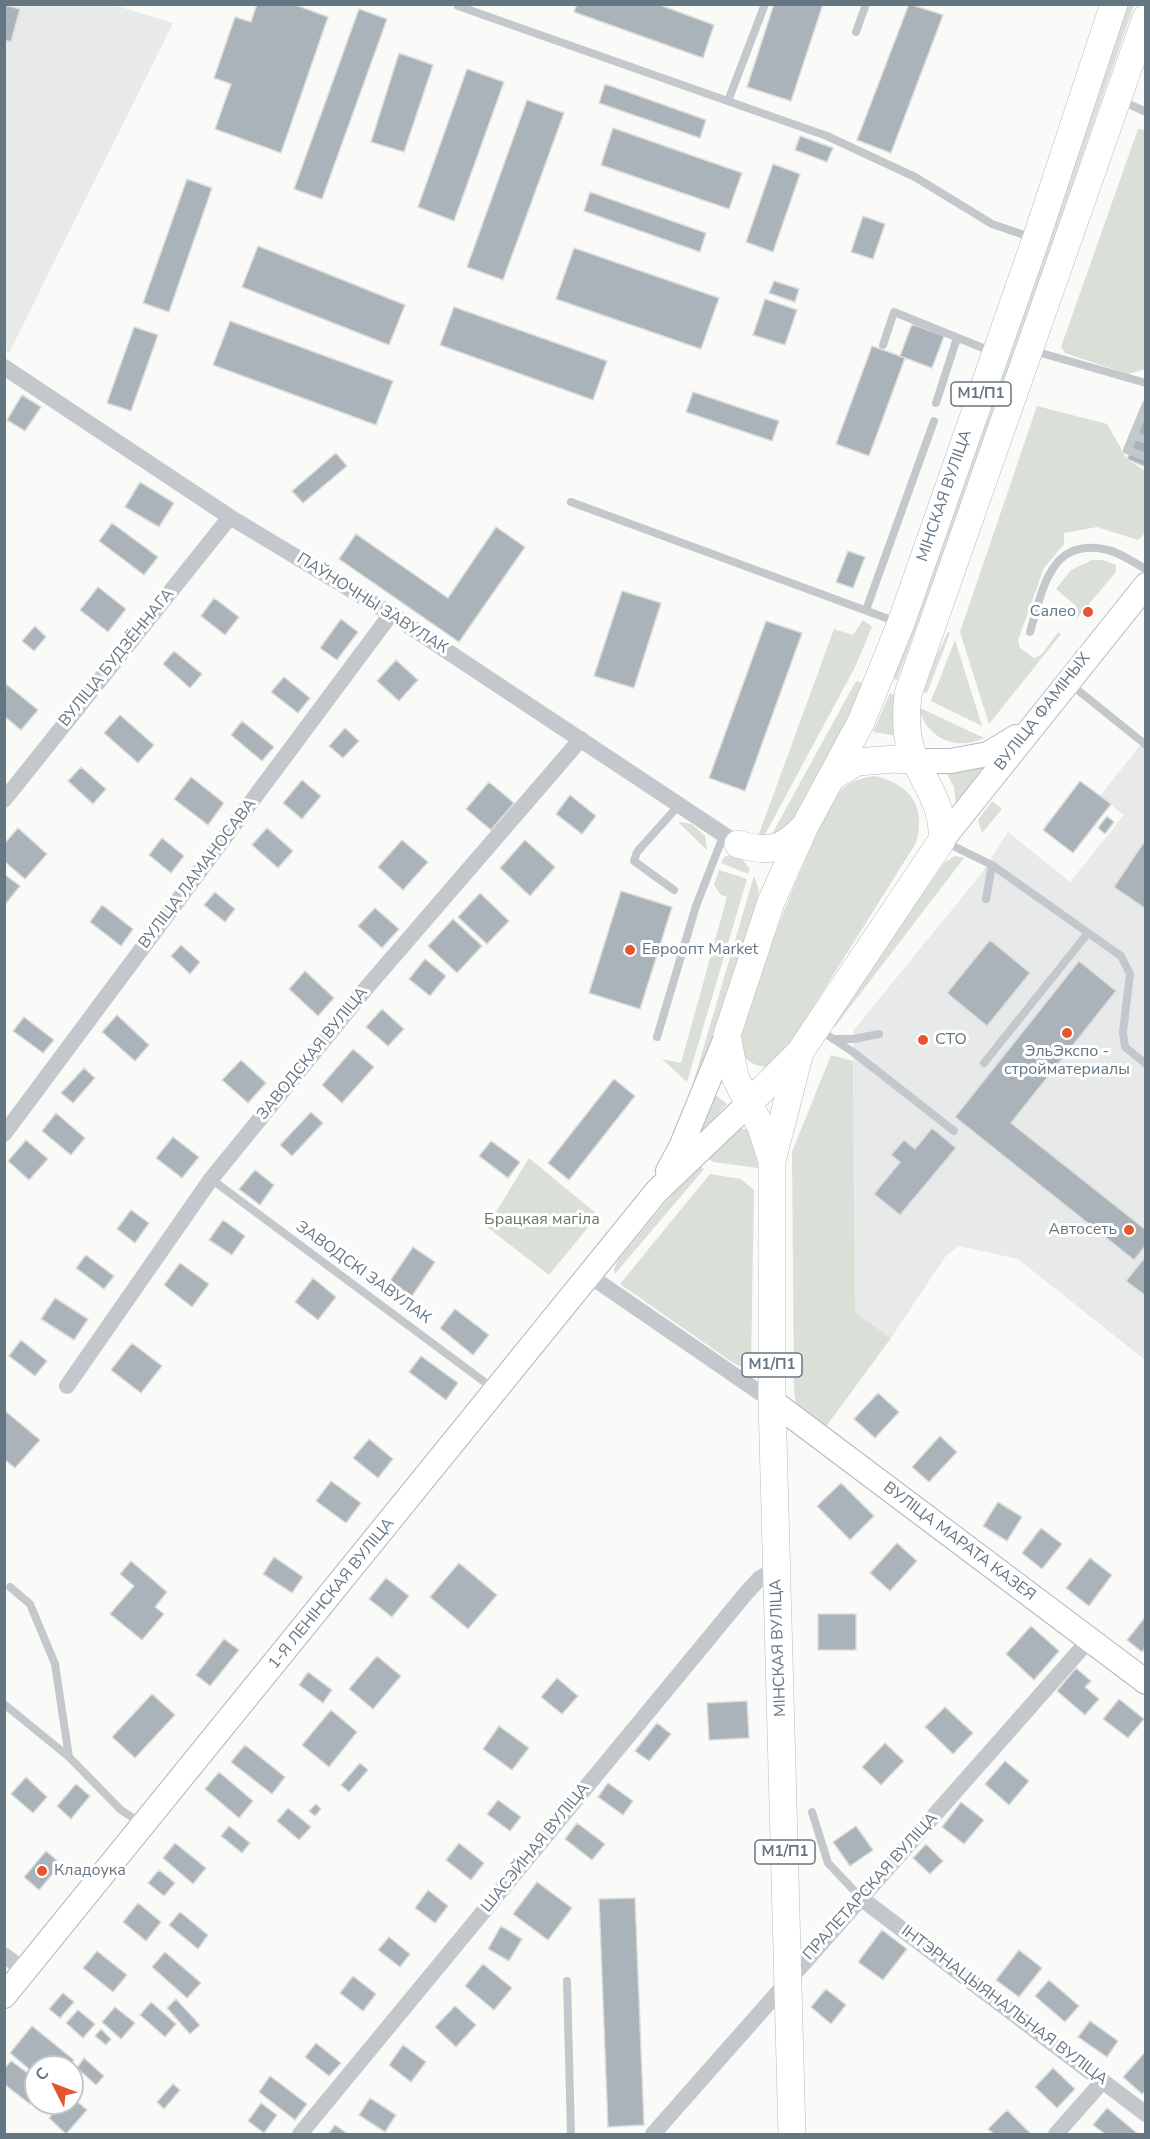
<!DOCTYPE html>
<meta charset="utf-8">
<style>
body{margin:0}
#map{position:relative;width:1150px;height:2139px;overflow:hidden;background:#fafaf8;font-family:"Nunito Sans",sans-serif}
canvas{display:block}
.frame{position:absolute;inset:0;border:6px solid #657683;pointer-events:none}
.north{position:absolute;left:24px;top:2055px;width:60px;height:60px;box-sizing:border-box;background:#fff;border:2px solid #c1c8cd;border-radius:50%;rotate:312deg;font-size:16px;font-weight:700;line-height:24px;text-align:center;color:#657683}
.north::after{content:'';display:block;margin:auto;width:21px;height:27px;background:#e4572e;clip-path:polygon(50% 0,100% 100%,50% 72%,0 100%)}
</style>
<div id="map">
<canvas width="1150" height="2139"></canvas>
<div class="frame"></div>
<div class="north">С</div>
</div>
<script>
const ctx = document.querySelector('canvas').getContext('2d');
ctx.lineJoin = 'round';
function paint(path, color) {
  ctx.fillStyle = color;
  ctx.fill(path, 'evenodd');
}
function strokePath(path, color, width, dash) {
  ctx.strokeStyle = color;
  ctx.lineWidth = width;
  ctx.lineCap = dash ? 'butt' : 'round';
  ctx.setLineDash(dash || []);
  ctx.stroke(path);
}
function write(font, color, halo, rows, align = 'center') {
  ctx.font = font + ' "Nunito Sans",sans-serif';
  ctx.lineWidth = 6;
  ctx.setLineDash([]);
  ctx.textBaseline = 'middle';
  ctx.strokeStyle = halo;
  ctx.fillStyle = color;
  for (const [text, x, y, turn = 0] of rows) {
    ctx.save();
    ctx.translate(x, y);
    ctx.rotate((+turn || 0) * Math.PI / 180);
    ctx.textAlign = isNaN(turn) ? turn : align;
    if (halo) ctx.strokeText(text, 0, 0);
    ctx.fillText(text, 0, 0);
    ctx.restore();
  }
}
paint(new Path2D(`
 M 4,5 L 114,5 L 173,23 L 9,353 L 4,350 Z
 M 1145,739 L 1145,1360 L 1018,1259 L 959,1246 L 945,1257 L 891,1338 L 855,1312 L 853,1031 L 981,874 L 1008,832 L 1070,882 L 1124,815 L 1100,796 Z`), '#e8e9e9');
paint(new Path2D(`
 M 1127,5 L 1134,5 L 986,437 L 897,680 L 892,678 Z
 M 1138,129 L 1146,130 L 1145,369 L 1128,374 L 1065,353 L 1061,347 Z
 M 1037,406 L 1107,424 L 1127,459 L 1145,471 L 1145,533 L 1138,540 L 1097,527 L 1064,533 L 1064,544 L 1044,568 L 1018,640 L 1020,648 L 1034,658 L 1042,654 L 1058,632 L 1061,634 L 989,724 L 960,632 Z
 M 1092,560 L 1103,560 L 1116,565 L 1116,572 L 1077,618 L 1070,613 L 1076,606 L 1056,589 L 1071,570 Z
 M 863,620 L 872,627 L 855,667 L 761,842 L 756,842 L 834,629 L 853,635 Z
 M 948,632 L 950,633 L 927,693 L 920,690 Z
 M 955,640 L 982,726 L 931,701 Z
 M 856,681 L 865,684 L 797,825 L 767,843 Z
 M 890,693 L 896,695 L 893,705 L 898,736 L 873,732 Z
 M 918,707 L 984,738 C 955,752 926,737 918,707 Z
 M 985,765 L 956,805 L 954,787 L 946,772 Z
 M 875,776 C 912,785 926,807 916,843 L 783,1055 L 770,1067 C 755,1067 741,1060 740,1044 C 740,1032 748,1016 751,1004 C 771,937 799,874 827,810 C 838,788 851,779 875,776 Z
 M 992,801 L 1002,809 L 982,833 L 978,820 Z
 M 678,822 L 692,824 L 705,836 L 707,850 Z
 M 730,855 L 741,858 L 750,869 L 748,874 L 721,863 L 724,857 Z
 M 955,856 L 964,858 L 834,1028 L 833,1022 L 840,1010 L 945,862 Z
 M 719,870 L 747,879 L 687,1082 L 662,1059 L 681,1063 L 727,897 L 721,895 L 714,885 Z
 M 754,876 L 759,890 L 756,908 L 681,1131 L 679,1131 Z
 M 831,1055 L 853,1061 L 855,1312 L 891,1338 L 825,1428 L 796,1404 L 794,1392 L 792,1152 Z
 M 713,1093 L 727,1104 L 695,1140 Z
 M 735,1127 L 749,1130 L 760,1146 L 758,1168 L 713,1162 L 705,1155 Z
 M 529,1158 L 598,1215 L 549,1275 L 487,1227 Z
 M 697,1164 L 704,1169 L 615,1274 L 614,1269 L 618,1260 Z
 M 710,1174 L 741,1179 L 754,1190 L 751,1366 L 739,1366 L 729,1360 L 620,1284 Z`), '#dadfd7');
const building = new Path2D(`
 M 257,4 L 293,4 L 328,17 L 281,153 L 215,129 L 231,84 L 214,78 L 235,17 L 251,22 Z
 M 577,4 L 657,4 L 714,25 L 703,58 L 574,12 Z
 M 774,4 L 823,4 L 791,101 L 747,87 Z
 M 909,4 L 943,15 L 891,153 L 857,140 Z
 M 4,5 L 20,9 L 11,42 L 4,40 Z
 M 359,9 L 387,19 L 322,199 L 294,189 Z
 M 399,53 L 433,65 L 404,152 L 371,142 Z
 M 467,69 L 504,82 L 454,221 L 418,207 Z
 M 605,84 L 706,120 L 700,138 L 599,103 Z
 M 527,100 L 564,113 L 503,280 L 467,267 Z
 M 613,128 L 742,173 L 729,209 L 601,165 Z
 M 800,136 L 833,148 L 827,162 L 795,150 Z
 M 773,164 L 800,174 L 773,252 L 746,242 Z
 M 187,179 L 212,188 L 169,312 L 143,303 Z
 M 590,192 L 706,233 L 700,252 L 584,211 Z
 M 863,216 L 885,224 L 873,259 L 851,252 Z
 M 258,246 L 405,305 L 389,345 L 242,287 Z
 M 574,248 L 719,298 L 701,349 L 556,299 Z
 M 774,281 L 799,289 L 795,302 L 769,293 Z
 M 765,299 L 797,310 L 785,345 L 753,335 Z
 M 454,307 L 607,361 L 593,400 L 440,345 Z
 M 230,321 L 393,381 L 376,425 L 213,365 Z
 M 912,324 L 944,336 L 932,368 L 900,356 Z
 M 134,327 L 158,335 L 131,411 L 107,403 Z
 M 872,346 L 905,358 L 869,456 L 836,444 Z
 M 693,392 L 779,421 L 772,441 L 686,412 Z
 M 22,395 L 41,407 L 25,431 L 7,420 Z
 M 1146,413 L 1146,467 L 1127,459 Z
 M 336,453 L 347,466 L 303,503 L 292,491 Z
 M 140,482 L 174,503 L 159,527 L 125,507 Z
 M 112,523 L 158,557 L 144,575 L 99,541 Z
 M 496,527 L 525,547 L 459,642 L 339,559 L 356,534 L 448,598 Z
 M 848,551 L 865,557 L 853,588 L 836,582 Z
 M 98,587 L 126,609 L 108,632 L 80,610 Z
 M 622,591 L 661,603 L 634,688 L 594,676 Z
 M 214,598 L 239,617 L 225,635 L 201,616 Z
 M 341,619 L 358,632 L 337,660 L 320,648 Z
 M 766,621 L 802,633 L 745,791 L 709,778 Z
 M 35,626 L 46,637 L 34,651 L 22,641 Z
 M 174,651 L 202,674 L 190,688 L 163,664 Z
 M 396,660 L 418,680 L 399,701 L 377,681 Z
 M 284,677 L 310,698 L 298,713 L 271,692 Z
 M 6,684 L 38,710 L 21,730 L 4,716 Z
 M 120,715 L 154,745 L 138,763 L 104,733 Z
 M 242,721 L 274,747 L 262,761 L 231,735 Z
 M 345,728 L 359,741 L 343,758 L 329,746 Z
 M 81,767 L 106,789 L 93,804 L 68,781 Z
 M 191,777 L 224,803 L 208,825 L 174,799 Z
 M 302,780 L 321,796 L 302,819 L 283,803 Z
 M 1080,781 L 1111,804 L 1073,853 L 1043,830 Z
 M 489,782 L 514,803 L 491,830 L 466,809 Z
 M 570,795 L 596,816 L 582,834 L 556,814 Z
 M 1107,816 L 1114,822 L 1105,834 L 1098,828 Z
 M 18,828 L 47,854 L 25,879 L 4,861 L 4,844 Z
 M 267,828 L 293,851 L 278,868 L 252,845 Z
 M 162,838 L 184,856 L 171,873 L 149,855 Z
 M 402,840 L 428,862 L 403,890 L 378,867 Z
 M 525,840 L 555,867 L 530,896 L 500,868 Z
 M 1144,842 L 1146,843 L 1146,909 L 1114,887 Z
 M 4,874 L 20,886 L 4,906 Z
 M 621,891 L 672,907 L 640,1009 L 589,993 Z
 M 215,892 L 235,909 L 225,922 L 204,905 Z
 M 480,893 L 509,921 L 487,944 L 458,917 Z
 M 102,905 L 133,929 L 121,946 L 90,922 Z
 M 375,908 L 399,929 L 382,948 L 358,926 Z
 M 453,919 L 482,946 L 457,973 L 428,946 Z
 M 990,940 L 1030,973 L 987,1026 L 947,993 Z
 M 181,945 L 200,962 L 190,974 L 171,956 Z
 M 425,959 L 446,976 L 430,996 L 409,979 Z
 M 1079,961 L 1116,991 L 1011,1123 L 1146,1230 L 1146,1245 L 1134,1260 L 955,1117 Z
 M 305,971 L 334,998 L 318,1016 L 289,989 Z
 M 382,1009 L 404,1029 L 388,1046 L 366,1027 Z
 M 117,1015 L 149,1045 L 135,1061 L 102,1032 Z
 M 24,1017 L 54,1040 L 43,1053 L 13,1031 Z
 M 353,1049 L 374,1067 L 342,1103 L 322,1085 Z
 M 241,1060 L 266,1083 L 248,1103 L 222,1080 Z
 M 84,1068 L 95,1078 L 73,1103 L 61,1093 Z
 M 614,1079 L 635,1096 L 569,1180 L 548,1163 Z
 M 311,1112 L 323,1123 L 292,1156 L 280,1145 Z
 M 56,1113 L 85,1138 L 71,1155 L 42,1131 Z
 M 932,1128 L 956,1148 L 900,1215 L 874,1194 L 900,1162 L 891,1155 L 904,1140 L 915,1149 Z
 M 173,1137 L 199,1157 L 182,1178 L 156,1158 Z
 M 26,1140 L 48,1159 L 29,1180 L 8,1161 Z
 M 491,1141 L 520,1162 L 508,1178 L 479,1156 Z
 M 255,1170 L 274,1185 L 260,1205 L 239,1189 Z
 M 131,1210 L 149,1223 L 135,1243 L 117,1229 Z
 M 223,1220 L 245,1236 L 232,1255 L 209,1240 Z
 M 413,1247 L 435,1262 L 412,1296 L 390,1281 Z
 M 86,1255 L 114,1276 L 104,1289 L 76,1268 Z
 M 1146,1256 L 1146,1296 L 1126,1281 Z
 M 180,1263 L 209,1284 L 192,1307 L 164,1285 Z
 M 313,1278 L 336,1297 L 318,1320 L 295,1302 Z
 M 55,1298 L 88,1319 L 74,1340 L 41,1319 Z
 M 455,1309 L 489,1335 L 473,1355 L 440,1328 Z
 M 21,1340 L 47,1361 L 35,1376 L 9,1356 Z
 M 132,1343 L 162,1366 L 141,1393 L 111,1370 Z
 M 421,1356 L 458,1383 L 446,1400 L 409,1372 Z
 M 878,1393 L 899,1412 L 875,1438 L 854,1419 Z
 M 4,1410 L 40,1440 L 15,1468 L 4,1459 Z
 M 940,1436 L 957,1452 L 929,1482 L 912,1467 Z
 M 369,1439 L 393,1459 L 378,1478 L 353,1458 Z
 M 331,1481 L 361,1503 L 346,1523 L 316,1501 Z
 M 841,1483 L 874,1516 L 850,1540 L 817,1506 Z
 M 998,1502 L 1022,1517 L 1007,1541 L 983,1526 Z
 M 1041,1528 L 1062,1544 L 1042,1569 L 1022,1553 Z
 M 897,1543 L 917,1561 L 890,1591 L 870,1573 Z
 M 274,1557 L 303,1577 L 292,1593 L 263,1574 Z
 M 1090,1558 L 1112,1575 L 1089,1606 L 1066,1588 Z
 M 131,1561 L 167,1592 L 155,1607 L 164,1614 L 142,1640 L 110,1614 L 134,1586 L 120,1574 Z
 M 459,1563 L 497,1595 L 468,1629 L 430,1597 Z
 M 386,1578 L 409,1596 L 392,1617 L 369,1599 Z
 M 818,1614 L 856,1614 L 856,1650 L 818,1650 Z
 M 1146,1616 L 1146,1647 L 1142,1652 L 1127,1640 Z
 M 1031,1626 L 1059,1651 L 1034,1680 L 1006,1654 Z
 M 224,1639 L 239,1650 L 210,1686 L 196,1675 Z
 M 377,1656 L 401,1676 L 373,1709 L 349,1689 Z
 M 1076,1668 L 1091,1681 L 1085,1687 L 1099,1699 L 1085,1715 L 1057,1691 Z
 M 308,1672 L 332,1690 L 323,1703 L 299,1685 Z
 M 557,1678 L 578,1696 L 562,1714 L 541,1697 Z
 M 152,1694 L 175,1715 L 135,1758 L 112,1737 Z
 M 1119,1699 L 1144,1719 L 1128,1738 L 1103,1719 Z
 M 747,1701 L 749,1738 L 709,1740 L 707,1703 Z
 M 945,1707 L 973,1733 L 953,1754 L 925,1727 Z
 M 331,1710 L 357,1732 L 329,1767 L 302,1745 Z
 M 657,1723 L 671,1734 L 649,1761 L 635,1751 Z
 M 499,1726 L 529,1748 L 512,1770 L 483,1749 Z
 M 885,1743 L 904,1761 L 881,1785 L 862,1767 Z
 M 245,1745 L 285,1777 L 272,1794 L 231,1762 Z
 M 1005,1761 L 1029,1781 L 1009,1805 L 985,1784 Z
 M 360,1763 L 368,1770 L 349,1792 L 341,1785 Z
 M 219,1772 L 253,1801 L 239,1818 L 205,1789 Z
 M 26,1777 L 47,1797 L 33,1813 L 11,1794 Z
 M 608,1783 L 633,1801 L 623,1815 L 598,1797 Z
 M 76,1784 L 90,1796 L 71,1819 L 57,1806 Z
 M 498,1800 L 521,1817 L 510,1831 L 487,1814 Z
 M 961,1802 L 984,1820 L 964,1844 L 942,1827 Z
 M 316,1804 L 321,1809 L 315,1816 L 309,1811 Z
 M 288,1808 L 311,1827 L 299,1840 L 277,1821 Z
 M 577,1823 L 605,1844 L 592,1860 L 565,1839 Z
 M 229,1826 L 250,1843 L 242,1853 L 221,1836 Z
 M 856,1826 L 873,1850 L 850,1866 L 833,1842 Z
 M 175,1843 L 206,1868 L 193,1884 L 163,1858 Z
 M 459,1843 L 484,1863 L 471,1880 L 446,1860 Z
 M 926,1844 L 943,1861 L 930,1874 L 913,1858 Z
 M 46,1851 L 61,1864 L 39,1890 L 24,1877 Z
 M 159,1870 L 175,1883 L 164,1896 L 148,1883 Z
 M 537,1882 L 572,1908 L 548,1940 L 513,1914 Z
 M 428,1890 L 448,1906 L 435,1923 L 415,1908 Z
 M 635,1898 L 644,2125 L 608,2127 L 599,1899 Z
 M 138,1903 L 161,1922 L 146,1941 L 123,1922 Z
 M 180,1912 L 208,1935 L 198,1949 L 169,1925 Z
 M 501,1926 L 522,1939 L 509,1961 L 488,1949 Z
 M 882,1930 L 907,1949 L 883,1980 L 858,1962 Z
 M 389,1937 L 410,1954 L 400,1967 L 378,1950 Z
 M 1019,1950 L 1042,1968 L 1019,1997 L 996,1980 Z
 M 97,1951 L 127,1975 L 113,1992 L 83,1968 Z
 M 165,1952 L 201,1983 L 187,1998 L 152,1967 Z
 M 483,1964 L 512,1988 L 494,2010 L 465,1986 Z
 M 353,1976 L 376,1994 L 363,2011 L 340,1993 Z
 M 1049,1980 L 1079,2006 L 1065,2022 L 1035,1996 Z
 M 826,1989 L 846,2005 L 831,2024 L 811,2007 Z
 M 63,1993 L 74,2002 L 60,2018 L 49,2009 Z
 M 176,1999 L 200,2025 L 190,2034 L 167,2008 Z
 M 151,2002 L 176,2024 L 165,2037 L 140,2015 Z
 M 455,2006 L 476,2025 L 456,2047 L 435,2027 Z
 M 115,2007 L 135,2023 L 121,2039 L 102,2022 Z
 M 78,2010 L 95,2024 L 83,2038 L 66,2023 Z
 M 1090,2021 L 1118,2041 L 1107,2057 L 1078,2037 Z
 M 32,2026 L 74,2060 L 68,2067 L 52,2067 L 45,2061 L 40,2067 L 36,2067 L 35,2074 L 10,2053 Z
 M 101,2029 L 111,2039 L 106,2045 L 95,2036 Z
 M 316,2043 L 341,2063 L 329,2076 L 305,2057 Z
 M 403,2045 L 426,2062 L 411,2082 L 389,2065 Z
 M 1146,2051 L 1146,2090 L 1142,2094 L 1123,2077 Z
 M 84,2058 L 104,2076 L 96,2085 L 77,2068 Z
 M 11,2061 L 36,2079 L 36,2096 L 30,2104 L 4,2084 L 4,2069 Z
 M 1053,2068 L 1075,2089 L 1057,2108 L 1035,2087 Z
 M 270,2076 L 307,2104 L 295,2120 L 259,2092 Z
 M 173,2084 L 180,2090 L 164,2109 L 157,2102 Z
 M 72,2097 L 87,2110 L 66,2134 L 49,2118 L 62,2103 L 72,2103 Z
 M 370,2098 L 396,2115 L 385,2132 L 359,2115 Z
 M 261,2103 L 277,2115 L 264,2133 L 248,2121 Z
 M 1107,2108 L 1138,2134 L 1105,2134 L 1093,2125 Z
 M 1007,2110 L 1031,2134 L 994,2134 L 988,2129 Z
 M 335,2125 L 348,2134 L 328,2134 Z`);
paint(building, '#aab3b9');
strokePath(building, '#dcdcda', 1.5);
const secondary = new Path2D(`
 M 917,761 L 951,761 L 988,754 L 1016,737
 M 942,840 L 1146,585
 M 668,1171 L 681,1147 L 727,1035
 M 772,1401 L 1146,1682
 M 4,1996 L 657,1191 L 747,1105`);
const primary = new Path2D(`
 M 832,777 L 857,762 L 895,759 L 917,761
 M 738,844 C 767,853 782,850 802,829
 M 747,1105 L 800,1052 L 942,840 C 945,804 922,782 911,749 C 905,732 906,712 908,694 L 1146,18
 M 772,1161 L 761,1127 L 735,1077 L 727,1035 L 771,902 L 805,826 L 861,722 L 901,623 L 1036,239 L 1114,4
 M 792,2134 L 772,1401 L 772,1161 L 799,1056`);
strokePath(secondary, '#b3babf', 26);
strokePath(primary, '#b5babe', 28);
strokePath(new Path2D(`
 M 458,6 L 827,136 L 915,177 L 992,224 L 1033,238
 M 856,32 L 866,4
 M 728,101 L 765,4
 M 1122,101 L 1146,112
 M 883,345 L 894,312 L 993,352
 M 1034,351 L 1146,383
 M 936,403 L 957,338
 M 1146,404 L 1127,450 L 1146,457
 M 1133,435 L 1146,440
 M 571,502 L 897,622
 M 866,610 L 934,421
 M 1030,632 C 1043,589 1050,536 1108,550 C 1121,553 1134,563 1146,569
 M 1069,683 L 1146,745
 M 945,842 L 992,865 L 1121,956 L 1130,974 L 1123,1032 L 1125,1047 L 1146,1064
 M 674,890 L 634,861 L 637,852 L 679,805
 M 986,899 L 992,865
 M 818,1029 L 853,1052 L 954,1131
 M 657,1037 L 696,906 L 724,834
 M 833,1039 L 854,1039 L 879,1034
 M 984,1063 L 1088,933
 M 211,1179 L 494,1389
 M 10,1587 L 30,1604 L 55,1664 L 69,1757
 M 4,1704 L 69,1757 L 121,1810 L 141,1823
 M 812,1812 L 828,1863 L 862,1899
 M 567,1981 L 571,2134`), '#c3c8cc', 8);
strokePath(new Path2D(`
 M 4,367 L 230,517 L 391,614 L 738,844
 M 4,800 L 230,517
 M 4,1134 L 391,614
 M 590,1276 L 772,1401
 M 67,1386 L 211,1179 L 368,986 L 581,739
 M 862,1899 L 1146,2114
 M 4,1955 L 25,1971
 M 300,2134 L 747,1592 L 760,1578 L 777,1569
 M 653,2134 L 1089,1640
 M 1056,2134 L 1103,2081`), '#c3c8cc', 16);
strokePath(secondary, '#fff', 24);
strokePath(primary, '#fff', 27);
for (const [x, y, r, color] of [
 [1088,612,6,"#e4572e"],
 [630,950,6,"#e4572e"],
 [1067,1033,6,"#e4572e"],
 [923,1040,6,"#e4572e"],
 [1129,1230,6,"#e4572e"],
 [42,1871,6,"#e4572e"]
]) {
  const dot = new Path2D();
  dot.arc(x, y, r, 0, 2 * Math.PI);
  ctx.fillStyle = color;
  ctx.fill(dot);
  strokePath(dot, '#fff', 2);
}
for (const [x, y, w] of [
 [981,394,60],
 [772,1365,60],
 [785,1852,60]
]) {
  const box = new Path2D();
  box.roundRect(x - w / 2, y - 12, w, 24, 4.5);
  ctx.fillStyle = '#fff';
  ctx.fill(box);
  strokePath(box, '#657683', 1.5);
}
write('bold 15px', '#657683', null, [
 ["М1/П1",981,394],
 ["М1/П1",772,1365],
 ["М1/П1",785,1852]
]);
write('16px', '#657683', '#fff', [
 ["МІНСКАЯ ВУЛІЦА",945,496,-71],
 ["ПАЎНОЧНЫ ЗАВУЛАК",372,604,32],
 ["ВУЛІЦА БУДЗЁННАГА",117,658,-51],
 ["ВУЛІЦА ФАМІНЫХ",1043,712,-52],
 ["ВУЛІЦА ЛАМАНОСАВА",198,874,-53],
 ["ЗАВОДСКАЯ ВУЛІЦА",313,1054,-51],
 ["ЗАВОДСКІ ЗАВУЛАК",363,1273,36],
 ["ВУЛІЦА МАРАТА КАЗЕЯ",959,1542,37],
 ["1-Я ЛЕНІНСКАЯ ВУЛІЦА",332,1594,-51],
 ["МІНСКАЯ ВУЛІЦА",779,1648,-92],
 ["ШАСЭЙНАЯ ВУЛІЦА",536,1848,-51],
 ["ПРАЛЕТАРСКАЯ ВУЛІЦА",871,1887,-48],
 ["ІНТЭРНАЦЫЯНАЛЬНАЯ ВУЛІЦА",1004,2006,37]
]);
write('16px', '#657683', '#fff', [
 ["Салео",1076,612,"right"],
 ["Евроопт Market",642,950],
 ["СТО",935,1040],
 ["ЭльЭкспо -",1067,1052,"center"],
 ["стройматериалы",1067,1070,"center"],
 ["Автосеть",1117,1230,"right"],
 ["Кладоука",54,1871]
], 'left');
write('16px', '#687a64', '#fff', [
 ["Брацкая магіла",542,1220]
]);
</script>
